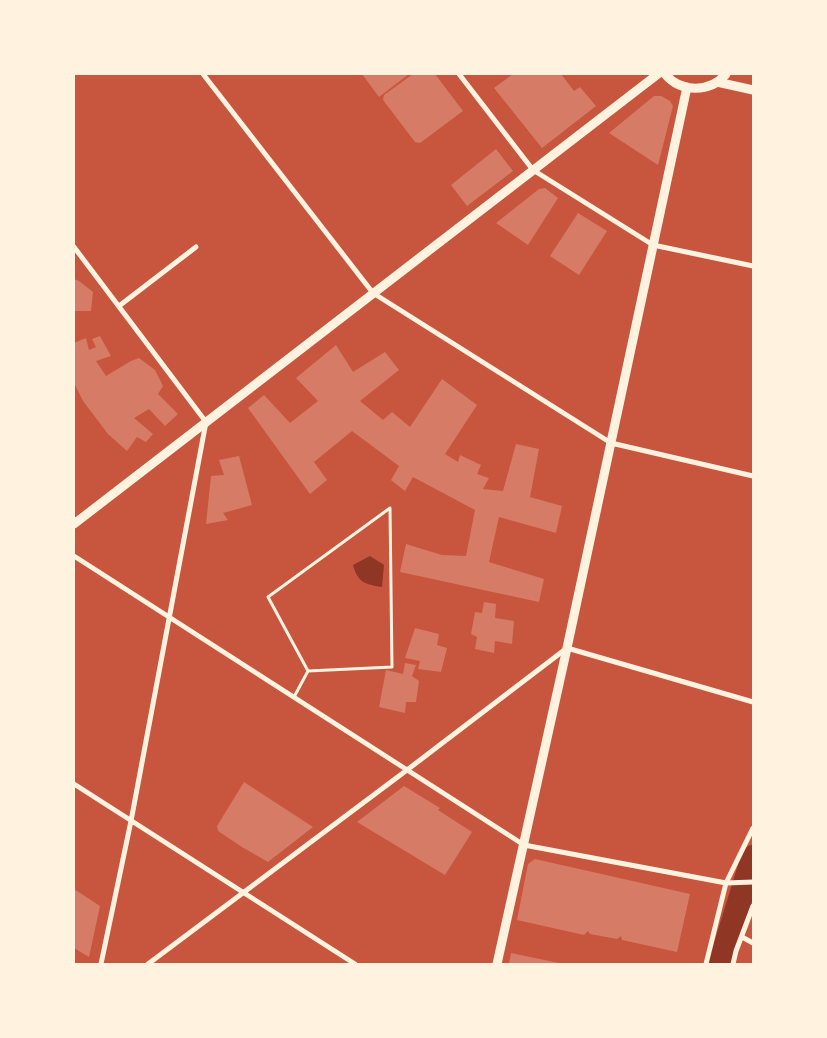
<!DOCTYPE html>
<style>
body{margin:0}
#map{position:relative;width:827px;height:1038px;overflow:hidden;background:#c8553d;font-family:Commissioner,sans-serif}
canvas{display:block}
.frame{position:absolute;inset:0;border:75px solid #fff3e0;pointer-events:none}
</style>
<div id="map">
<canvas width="827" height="1038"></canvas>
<div class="frame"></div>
</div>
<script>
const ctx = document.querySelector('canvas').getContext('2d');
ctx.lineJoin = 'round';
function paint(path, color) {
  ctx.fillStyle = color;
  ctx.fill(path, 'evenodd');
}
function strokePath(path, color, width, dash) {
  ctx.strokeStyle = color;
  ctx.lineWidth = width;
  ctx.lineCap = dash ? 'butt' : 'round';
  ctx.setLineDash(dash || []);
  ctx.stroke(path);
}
paint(new Path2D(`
 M 370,556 L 384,565 L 382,587 C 365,584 358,583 353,565 Z`), '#8f3625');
strokePath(new Path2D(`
 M 720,964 L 753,857`), '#8f3625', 24);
paint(new Path2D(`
 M 362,74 L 409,74 L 379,97 Z
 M 413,74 L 435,74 L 463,111 L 420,143 L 415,142 L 383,100 L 384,95 Z
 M 513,74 L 561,74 L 574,91 L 580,87 L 596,106 L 542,148 L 494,88 Z
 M 654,96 L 661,96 L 670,101 L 673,106 L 658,165 L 609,133 Z
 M 496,149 L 513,171 L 467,206 L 451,185 Z
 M 545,188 L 558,198 L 528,245 L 496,223 L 539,189 Z
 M 578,213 L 607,231 L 579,275 L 550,256 Z
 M 74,279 L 79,281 L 93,292 L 91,311 L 74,311 Z
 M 100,336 L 111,356 L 96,361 L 106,376 L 131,361 L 139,358 L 155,370 L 163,386 L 158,394 L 178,414 L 165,426 L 149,409 L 134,418 L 153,434 L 146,442 L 137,437 L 127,451 L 108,434 L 83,401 L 74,383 L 74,343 L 86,338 L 89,350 L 96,347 L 92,339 Z
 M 336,345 L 353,372 L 385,352 L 399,370 L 360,401 L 383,420 L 392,412 L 410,427 L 442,379 L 477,405 L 445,454 L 458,462 L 460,455 L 481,465 L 477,474 L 489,478 L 483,489 L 503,491 L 516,444 L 539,449 L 530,497 L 562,506 L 556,533 L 499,517 L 489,562 L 544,579 L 539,602 L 400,572 L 406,544 L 442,555 L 466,556 L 475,510 L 413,477 L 405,491 L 391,480 L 399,466 L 352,431 L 314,462 L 327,480 L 310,494 L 248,408 L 264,395 L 290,423 L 318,401 L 296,378 Z
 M 239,456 L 252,505 L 223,513 L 228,520 L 206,524 L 211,476 L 224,475 L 219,460 Z
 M 484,602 L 496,604 L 495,618 L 514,621 L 512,644 L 495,641 L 494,653 L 475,649 L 477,637 L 471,634 L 475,612 L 482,613 Z
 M 415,628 L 439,634 L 437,645 L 447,648 L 441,672 L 418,669 L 420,661 L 405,658 Z
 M 405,663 L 416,665 L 412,676 L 419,681 L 416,702 L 406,702 L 405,713 L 379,707 L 386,670 L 403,674 Z
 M 244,782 L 313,827 L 268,862 L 242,847 L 218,831 L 217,826 Z
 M 404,786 L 440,808 L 438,810 L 472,832 L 445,875 L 357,822 Z
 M 535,859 L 690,894 L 677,952 L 622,940 L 621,936 L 617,939 L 590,934 L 588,931 L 584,935 L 517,920 L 528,864 Z
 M 74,889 L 100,906 L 89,957 L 74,948 Z
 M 511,953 L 559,963 L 559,964 L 509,964 Z`), '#d67c66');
strokePath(new Path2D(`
 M 294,697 L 308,671 L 392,667 L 390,508 L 268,597 L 308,671`), '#fff3e0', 3);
strokePath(new Path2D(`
 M 203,74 L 373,293 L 611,443 L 753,476
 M 459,74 L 533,170 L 653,245 L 753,266
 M 74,247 L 206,422 L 131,821 L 101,964
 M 119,306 L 196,247
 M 74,556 L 524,845 L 726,883 L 753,882
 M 74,784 L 355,964
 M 742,937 L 753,943
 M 148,964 L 407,770 L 567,648 L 753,702
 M 706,964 L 726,883 L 753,828
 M 733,964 L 736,951 L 753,906`), '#fff3e0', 5);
strokePath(new Path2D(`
 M 665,74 C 681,93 710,93 726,74
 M 717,82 L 753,90
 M 74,524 L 658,74
 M 497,964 L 567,648 L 687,87`), '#fff3e0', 9);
</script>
